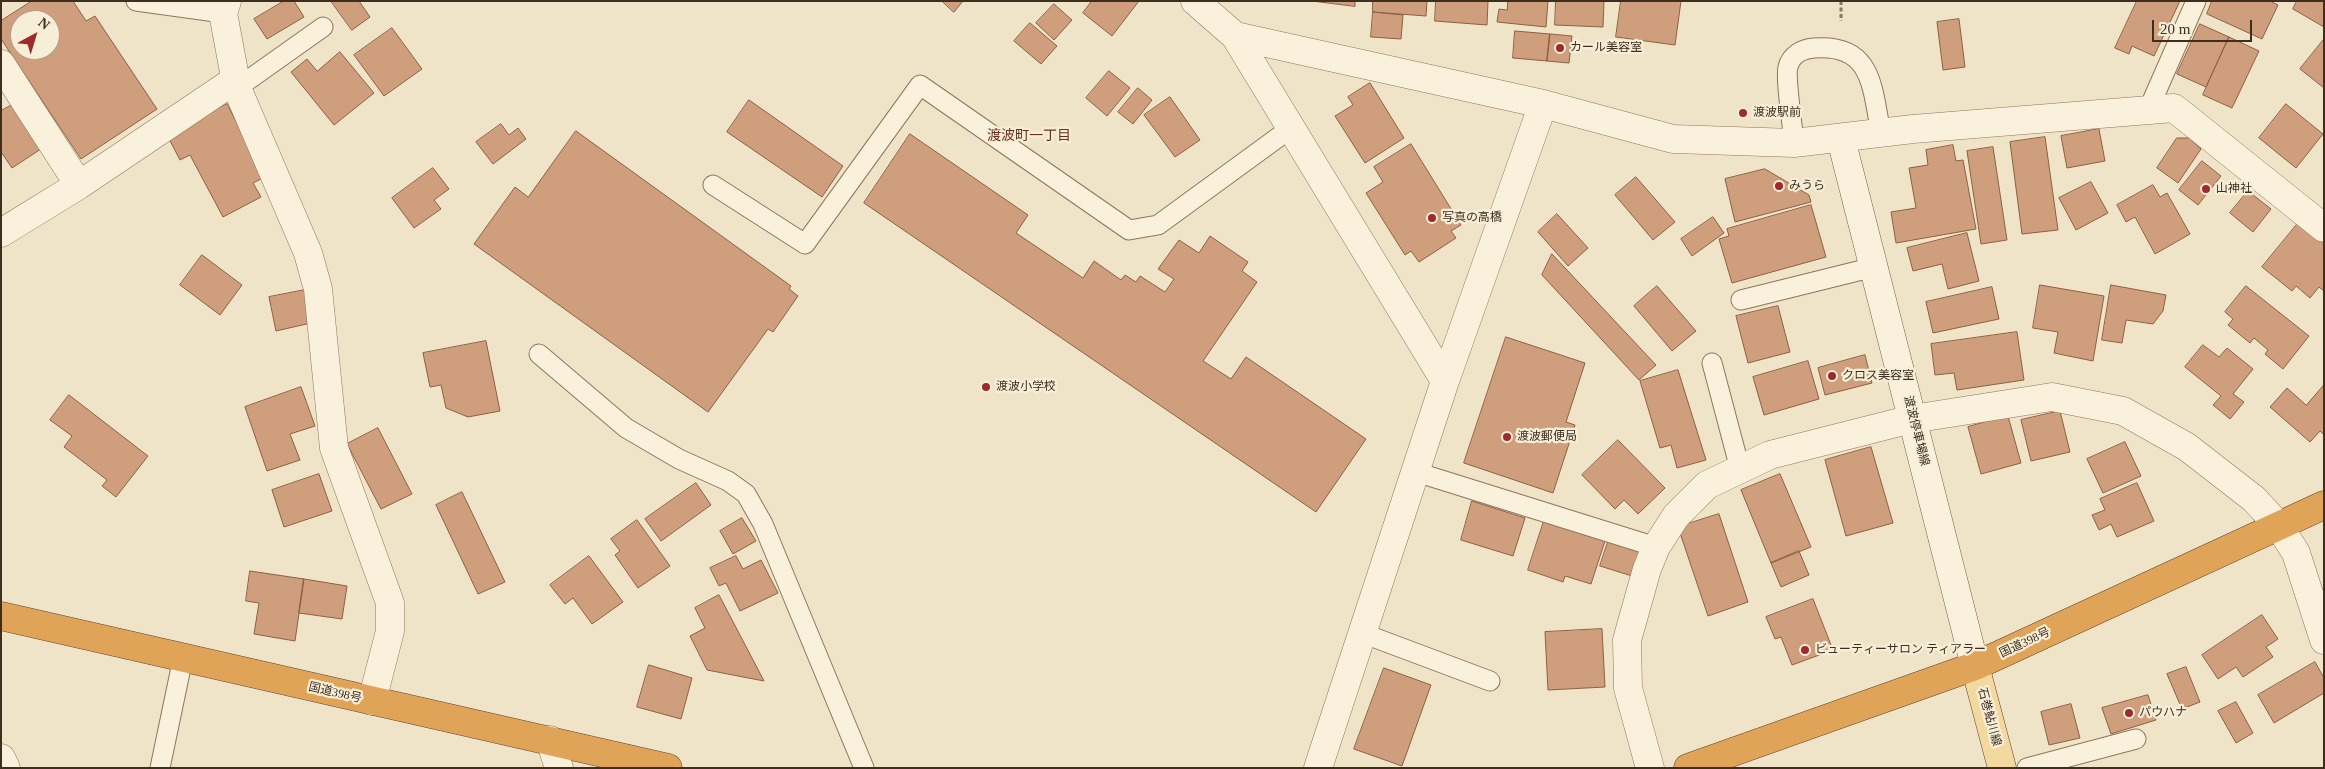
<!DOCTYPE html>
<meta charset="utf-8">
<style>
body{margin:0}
#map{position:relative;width:2325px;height:769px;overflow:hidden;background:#f0e4c8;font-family:"Times New Roman",serif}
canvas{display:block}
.frame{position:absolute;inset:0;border:2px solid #3d2e20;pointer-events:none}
.north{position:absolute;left:10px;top:10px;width:50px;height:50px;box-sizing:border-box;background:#f7eed8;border:1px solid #ada18e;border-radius:50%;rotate:39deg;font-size:14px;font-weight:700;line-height:20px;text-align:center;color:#3d2e20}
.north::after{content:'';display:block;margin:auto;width:18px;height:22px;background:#9e2a2b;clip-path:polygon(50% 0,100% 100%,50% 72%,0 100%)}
.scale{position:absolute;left:2152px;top:20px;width:100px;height:22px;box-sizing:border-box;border:2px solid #3d2e20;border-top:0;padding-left:6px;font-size:15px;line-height:18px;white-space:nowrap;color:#3d2e20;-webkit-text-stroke:4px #f7eed8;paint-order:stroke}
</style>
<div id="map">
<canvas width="2325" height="769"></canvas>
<div class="frame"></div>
<div class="north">N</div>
<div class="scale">20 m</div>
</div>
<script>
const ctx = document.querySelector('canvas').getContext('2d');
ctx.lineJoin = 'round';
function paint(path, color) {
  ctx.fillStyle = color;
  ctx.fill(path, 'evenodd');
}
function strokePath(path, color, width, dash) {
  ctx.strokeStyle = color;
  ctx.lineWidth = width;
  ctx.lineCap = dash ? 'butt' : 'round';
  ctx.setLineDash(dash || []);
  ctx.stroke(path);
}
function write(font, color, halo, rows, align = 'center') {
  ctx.font = font + ' "Times New Roman","Noto Sans JP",serif';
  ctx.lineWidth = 4.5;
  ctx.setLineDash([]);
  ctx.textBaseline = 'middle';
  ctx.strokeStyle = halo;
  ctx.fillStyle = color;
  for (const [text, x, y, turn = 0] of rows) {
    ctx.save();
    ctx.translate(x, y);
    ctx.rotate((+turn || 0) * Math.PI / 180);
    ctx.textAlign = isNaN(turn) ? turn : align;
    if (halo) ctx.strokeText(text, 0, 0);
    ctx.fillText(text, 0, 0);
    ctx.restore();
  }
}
const building = new Path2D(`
 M 32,1 L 73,1 L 86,21 L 95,16 L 157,109 L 81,159 L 1,39 L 1,21 ZM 20,20 L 50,20 L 50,50 L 20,50 Z
 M 284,1 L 294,1 L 304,17 L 267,39 L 254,19 Z
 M 331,1 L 359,1 L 370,17 L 352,30 Z
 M 942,1 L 963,1 L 954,12 Z
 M 1092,1 L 1139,1 L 1112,36 L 1083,13 Z
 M 1312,1 L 1355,1 L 1355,6 Z
 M 1373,1 L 1427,1 L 1426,16 L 1373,12 Z
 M 1436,1 L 1488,1 L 1487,25 L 1435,21 Z
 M 1508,1 L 1548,1 L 1546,27 L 1497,22 L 1499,9 L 1507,10 Z
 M 1556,1 L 1604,1 L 1603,27 L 1555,25 Z
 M 1621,1 L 1681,1 L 1675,45 L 1616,37 Z
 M 2137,1 L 2180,1 L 2154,56 L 2132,46 L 2129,54 L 2115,48 Z
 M 2212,1 L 2270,1 L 2278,5 L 2262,39 L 2207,14 Z
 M 2297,1 L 2324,1 L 2324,27 L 2293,9 Z
 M 1054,4 L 1072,20 L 1054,40 L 1036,23 Z
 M 1373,12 L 1403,15 L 1401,39 L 1371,37 Z
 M 1959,19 L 1965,67 L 1943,70 L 1937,22 Z
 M 1030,23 L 1057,46 L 1041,64 L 1014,41 Z
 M 2200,24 L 2229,37 L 2206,87 L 2177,74 Z
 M 392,28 L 422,69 L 384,96 L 354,55 Z
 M 1515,31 L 1550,34 L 1547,61 L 1513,58 Z
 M 1550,34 L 1572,36 L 1569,63 L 1547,61 Z
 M 2229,37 L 2259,51 L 2232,108 L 2203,95 Z
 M 2324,39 L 2324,88 L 2300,69 Z
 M 340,52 L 374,93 L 334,125 L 291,72 L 307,59 L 317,71 Z
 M 1109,71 L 1130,88 L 1107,116 L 1086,98 Z
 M 1370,83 L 1404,138 L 1365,163 L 1335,116 L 1353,105 L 1348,97 Z
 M 1138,88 L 1152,100 L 1133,124 L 1118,112 Z
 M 1170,97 L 1200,140 L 1175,157 L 1144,115 Z
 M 749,100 L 843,166 L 822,197 L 727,132 Z
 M 227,104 L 265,177 L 253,183 L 261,197 L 223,217 L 190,155 L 180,160 L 167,135 Z
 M 2286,104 L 2323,134 L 2296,168 L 2259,138 Z
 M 12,105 L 41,149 L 12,168 L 1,152 L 1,111 Z
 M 501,124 L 509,135 L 518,128 L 526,139 L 493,164 L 476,142 Z
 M 2099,129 L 2105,161 L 2067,168 L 2061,136 Z
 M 576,131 L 791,286 L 789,289 L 798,296 L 773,332 L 768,329 L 708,412 L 474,244 L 515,187 L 528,197 Z
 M 910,134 L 1028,215 L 1016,233 L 1083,278 L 1094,261 L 1121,280 L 1125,275 L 1136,282 L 1140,276 L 1165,292 L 1174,279 L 1158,269 L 1179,240 L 1199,253 L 1210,236 L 1248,262 L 1242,271 L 1257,282 L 1203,361 L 1231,379 L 1246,357 L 1366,439 L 1316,512 L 864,203 Z
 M 2045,137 L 2058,230 L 2022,234 L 2010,142 Z
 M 2177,138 L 2189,138 L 2201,149 L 2178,183 L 2157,168 Z
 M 1411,144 L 1461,225 L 1451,231 L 1456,238 L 1419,262 L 1411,251 L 1405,255 L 1366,193 L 1383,182 L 1374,167 Z
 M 1953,145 L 1956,161 L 1963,160 L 1976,229 L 1896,243 L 1891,212 L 1916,208 L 1909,168 L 1928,165 L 1926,150 Z
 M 1993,147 L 2007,240 L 1981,244 L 1967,151 Z
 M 2202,161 L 2221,176 L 2198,205 L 2179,190 Z
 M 433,168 L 449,189 L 434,200 L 441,209 L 414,228 L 392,198 Z
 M 1765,169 L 1809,195 L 1811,202 L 1735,222 L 1725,179 Z
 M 1636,177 L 1675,222 L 1653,240 L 1615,195 Z
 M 2091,182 L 2108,213 L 2076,230 L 2059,198 Z
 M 2153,185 L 2160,197 L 2167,193 L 2190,234 L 2155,254 L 2135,217 L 2126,222 L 2117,205 Z
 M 2248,191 L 2271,209 L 2253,232 L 2230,213 Z
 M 1811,205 L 1826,257 L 1732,283 L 1719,239 L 1729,236 L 1727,229 Z
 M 1557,214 L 1588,248 L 1568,266 L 1538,232 Z
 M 1713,217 L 1724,233 L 1692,256 L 1681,239 Z
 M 2299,222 L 2324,243 L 2324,291 L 2319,287 L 2310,298 L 2296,286 L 2292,291 L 2262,267 Z
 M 1967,233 L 1979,281 L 1948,289 L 1942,264 L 1913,271 L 1907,248 Z
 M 1552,254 L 1656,365 L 1639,380 L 1542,275 Z
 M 202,255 L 242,285 L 220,315 L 180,285 Z
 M 2040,285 L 2104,296 L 2093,361 L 2054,353 L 2058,332 L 2033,328 Z
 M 2111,285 L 2166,295 L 2163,311 L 2153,324 L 2126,320 L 2122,343 L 2102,340 Z
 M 1657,286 L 1696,331 L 1672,351 L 1634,306 Z
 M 2246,286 L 2309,336 L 2283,369 L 2265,354 L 2268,350 L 2254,338 L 2250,343 L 2228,325 L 2233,319 L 2225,312 Z
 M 1992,287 L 1999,319 L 1933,333 L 1926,302 Z
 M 305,290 L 311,323 L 276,331 L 269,297 Z
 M 1778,306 L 1790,352 L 1748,363 L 1736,316 Z
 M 2017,332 L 2024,380 L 1957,390 L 1954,373 L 1935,375 L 1931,344 Z
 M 1506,337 L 1585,363 L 1566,422 L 1575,425 L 1553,493 L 1464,463 Z
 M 486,341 L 500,411 L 468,417 L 446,408 L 441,385 L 430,387 L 423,353 Z
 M 2203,345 L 2219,357 L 2227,348 L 2253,369 L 2233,394 L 2244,402 L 2230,419 L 2213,405 L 2221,396 L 2185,367 Z
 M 1865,355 L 1872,383 L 1825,395 L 1818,368 Z
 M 1808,361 L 1819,399 L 1764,415 L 1753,377 Z
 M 1678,370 L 1706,460 L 1677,468 L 1671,445 L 1660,448 L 1640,381 Z
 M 2324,385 L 2324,435 L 2320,431 L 2310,442 L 2270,407 L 2287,388 L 2306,405 Z
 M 301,387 L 315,426 L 290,434 L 300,460 L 267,471 L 245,407 Z
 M 69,395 L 148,456 L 116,497 L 102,486 L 107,480 L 64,447 L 72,436 L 50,420 Z
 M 2060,411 L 2070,452 L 2031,461 L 2021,420 Z
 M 2008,416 L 2021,463 L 1981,474 L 1968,427 Z
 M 378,428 L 412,494 L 381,509 L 347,444 Z
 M 1618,440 L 1665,488 L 1638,514 L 1624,500 L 1615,509 L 1582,475 Z
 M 2125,442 L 2141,476 L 2103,493 L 2087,459 Z
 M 1871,447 L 1893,523 L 1846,536 L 1825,460 Z
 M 319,474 L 332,511 L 284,527 L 272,490 Z
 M 1780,474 L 1811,547 L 1771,563 L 1741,490 Z
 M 696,483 L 711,505 L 661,541 L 645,519 Z
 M 2137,483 L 2154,521 L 2117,537 L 2111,524 L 2099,530 L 2092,515 L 2105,510 L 2100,499 Z
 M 462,492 L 505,582 L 478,594 L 436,505 Z
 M 1472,501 L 1525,518 L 1513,556 L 1461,540 Z
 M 1719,514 L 1748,602 L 1708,616 L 1678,527 Z
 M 742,518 L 756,541 L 733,554 L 720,531 Z
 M 637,520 L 670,566 L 638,588 L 615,555 L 620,551 L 611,539 Z
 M 1544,521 L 1605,541 L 1591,584 L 1565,576 L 1563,582 L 1528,570 Z
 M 1609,539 L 1640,549 L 1632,576 L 1600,566 Z
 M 1799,551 L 1809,575 L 1781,587 L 1771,563 Z
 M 589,556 L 623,602 L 592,624 L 573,598 L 565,604 L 550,585 Z
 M 736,556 L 743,569 L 761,560 L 778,593 L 740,611 L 726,583 L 719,586 L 710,568 Z
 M 250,571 L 304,579 L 295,641 L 254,634 L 259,603 L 246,601 Z
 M 304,579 L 347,586 L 342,619 L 299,613 Z
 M 719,595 L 764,681 L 707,670 L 690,636 L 705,628 L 695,608 Z
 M 1813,599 L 1833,650 L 1792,665 L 1781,637 L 1775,639 L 1766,617 Z
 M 2262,615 L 2278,639 L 2266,647 L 2273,657 L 2243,677 L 2236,667 L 2218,679 L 2202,655 Z
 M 1602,629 L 1605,687 L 1548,690 L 1545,632 Z
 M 2315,662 L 2324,678 L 2324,693 L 2274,723 L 2258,695 Z
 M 649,665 L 692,678 L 681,719 L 637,707 Z
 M 2186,667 L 2200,702 L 2182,709 L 2167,674 Z
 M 1384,668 L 1431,685 L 1402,766 L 1354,749 Z
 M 2148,695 L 2156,720 L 2111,734 L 2102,708 Z
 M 2236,702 L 2253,733 L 2236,743 L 2218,711 Z
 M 2071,704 L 2080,738 L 2049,745 L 2041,712 Z`);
paint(building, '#cf9f7d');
strokePath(building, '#8d5f41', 1);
const lane = new Path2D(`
 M 136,1 L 223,13
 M 237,88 L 323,27
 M 2149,108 L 2196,1
 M 1794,143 C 1793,129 1785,77 1788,67 C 1791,55 1802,49 1814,48 C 1873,43 1872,88 1881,133
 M 713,185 L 805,244 L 920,85 L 1129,230 L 1158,225 L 1291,128
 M 1741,300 L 1874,267
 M 539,354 L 626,428 L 679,459 L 728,481 L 746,494 L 763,524 L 864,768
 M 1712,363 L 1740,469
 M 1416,472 L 1656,547
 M 1362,633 L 1490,681
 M 160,768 L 183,658
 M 2027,768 L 2136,739`);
const street = new Path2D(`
 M 227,1 L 223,13 L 237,88 L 308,253 L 318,289 L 334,448 L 390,603 L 390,631 L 372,701
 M 1195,1 L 1235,36 L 1445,381
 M 1235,36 L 1543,104 L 1673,139 L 1794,143 L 1913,129 L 2174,108 L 2324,228
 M 1,64 L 79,185
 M 1,233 L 79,185 L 235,80
 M 550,740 L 559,768
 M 1,758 L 6,768
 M 1318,768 L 1445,381 L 1543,104
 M 1650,768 L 1628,688 L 1627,640 L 1647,569 L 1656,547 L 1676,516 L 1707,485 L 1770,455 L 1912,419 L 2052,397 L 2123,411 L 2187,447 L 2254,499 L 2279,526 L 2296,553 L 2324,640`);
const secondary = new Path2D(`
 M 1841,139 L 1975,666`);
const primary = new Path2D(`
 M 1975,666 L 2002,768`);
const highway = new Path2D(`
 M 1,616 L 668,768
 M 1688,768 L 1975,666 L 2324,505`);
strokePath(lane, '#8d765c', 21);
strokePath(street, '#8d765c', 29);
strokePath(secondary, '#6f573f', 29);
strokePath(primary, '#5b4430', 29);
strokePath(highway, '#5b4430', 29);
strokePath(new Path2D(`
 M 1841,1 L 1841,21`), '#8d765c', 3, [4, 2.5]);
strokePath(lane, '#faf1dc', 19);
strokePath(street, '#faf1dc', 28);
strokePath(secondary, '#faf1dc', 28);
strokePath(primary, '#f3d9a0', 28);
strokePath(highway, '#e0a458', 28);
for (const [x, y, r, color] of [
 [1560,48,5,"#9e2a2b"],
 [1743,113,5,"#9e2a2b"],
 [1779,186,5,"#9e2a2b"],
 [2206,189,5,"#9e2a2b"],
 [1432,218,5,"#9e2a2b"],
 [1832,376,5,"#9e2a2b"],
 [986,387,5,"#9e2a2b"],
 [1507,437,5,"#9e2a2b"],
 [1805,650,5,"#9e2a2b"],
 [2129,713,5,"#9e2a2b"]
]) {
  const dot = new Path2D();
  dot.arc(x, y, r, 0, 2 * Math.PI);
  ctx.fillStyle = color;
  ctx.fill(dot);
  strokePath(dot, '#f7eed8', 2);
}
write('12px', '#3d2e20', '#f7eed8', [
 ["カール美容室",1570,48],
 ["渡波駅前",1753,113],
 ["みうら",1789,186],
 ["山神社",2216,189],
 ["写真の高橋",1442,218],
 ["クロス美容室",1842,376],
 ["渡波小学校",996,387],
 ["渡波郵便局",1517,437],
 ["ビューティーサロン ティアラー",1815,650],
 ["パウハナ",2139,713]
], 'left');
write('12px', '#3d2e20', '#f7eed8', [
 ["渡波停車場線",1916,431,76],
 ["国道398号",2025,643,-25],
 ["国道398号",335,693,13],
 ["石巻鮎川線",1989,717,75]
]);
write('14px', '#6b2e1e', '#f7eed8', [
 ["渡波町一丁目",1029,136]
]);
</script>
